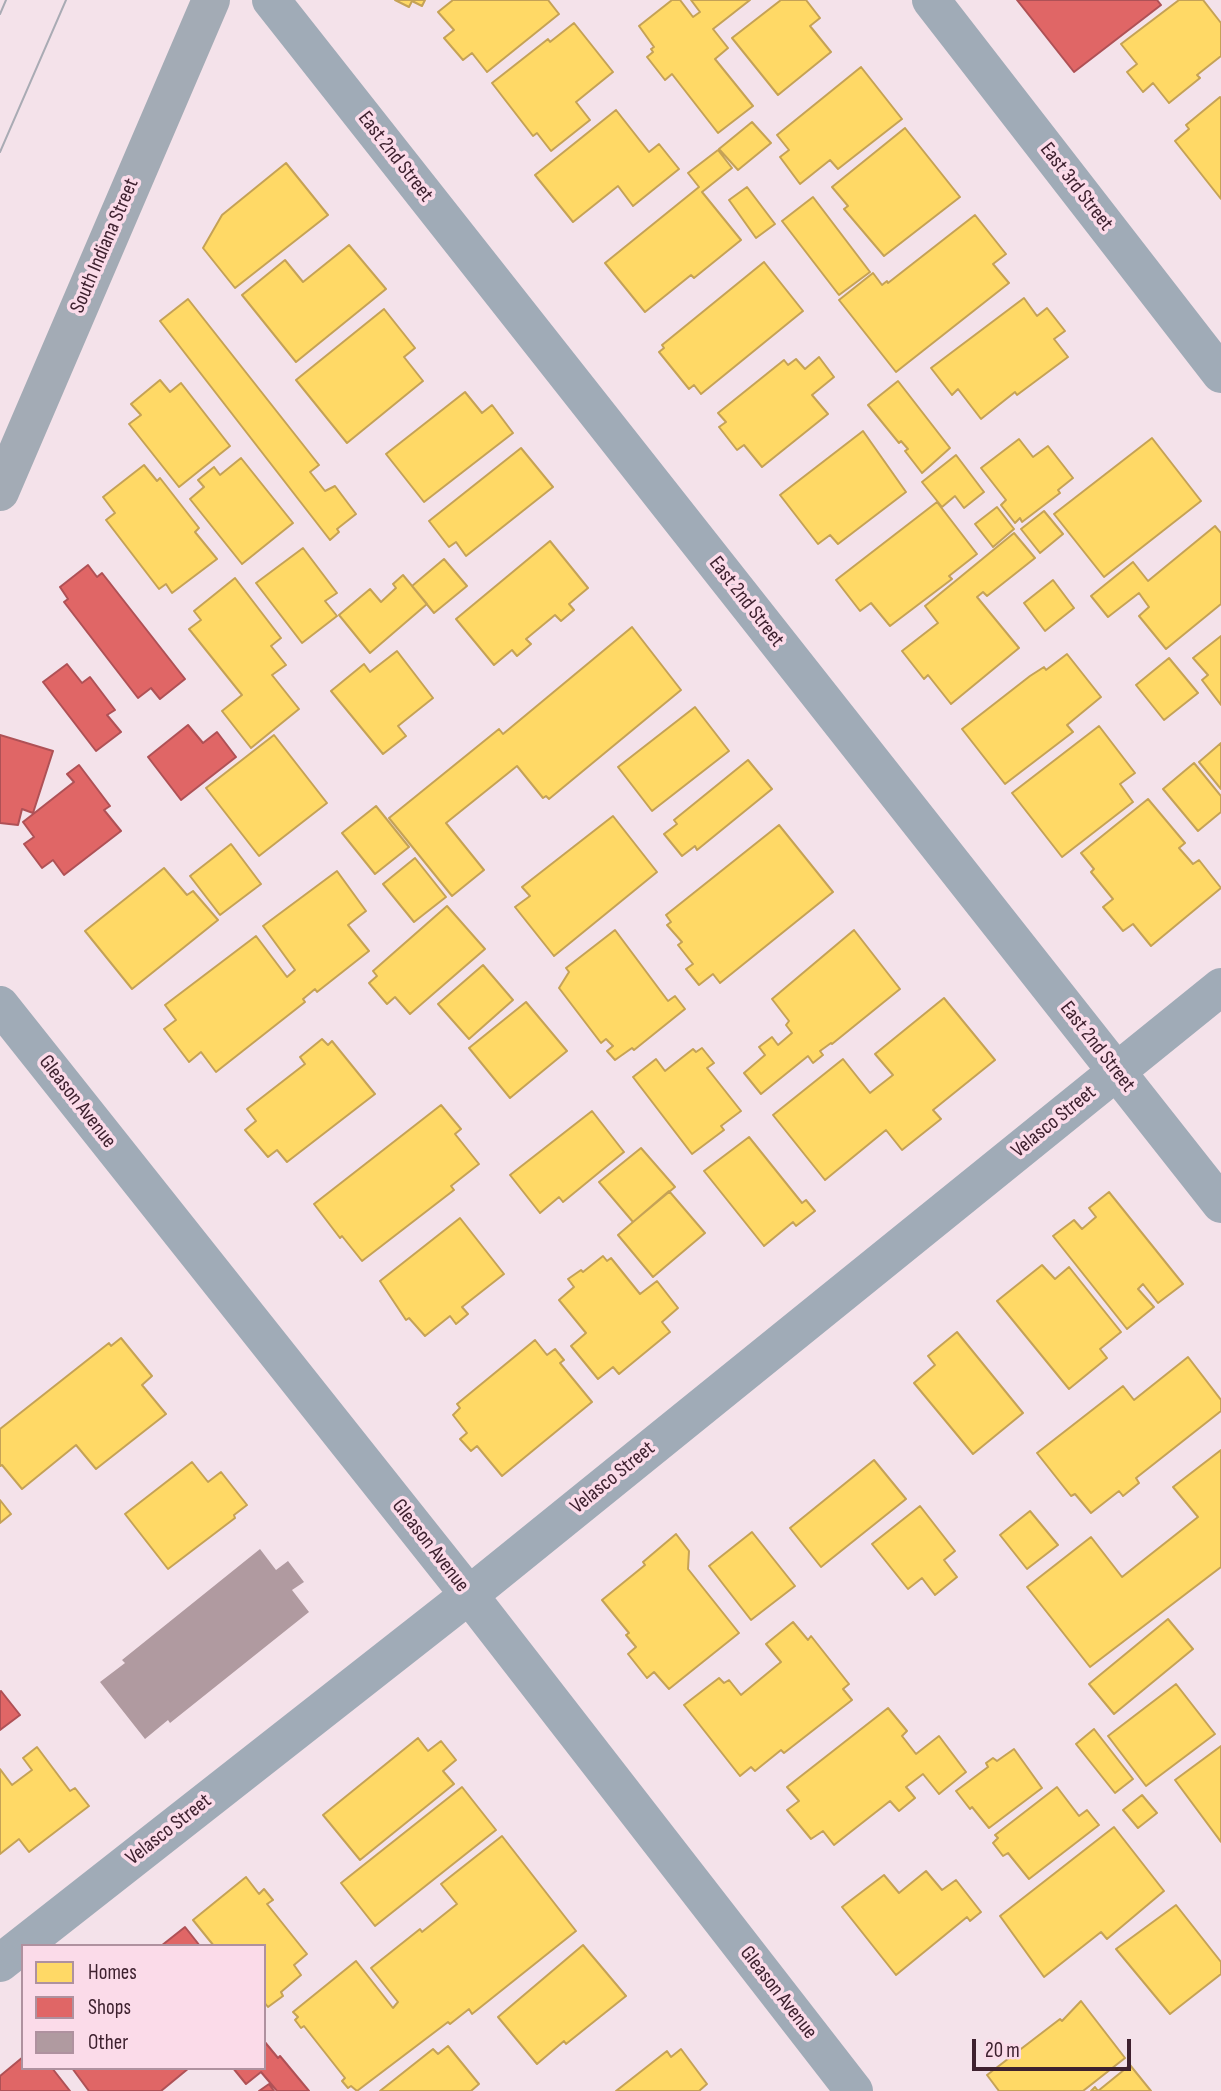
<!DOCTYPE html>
<style>
body{margin:0}
#map{position:relative;width:1221px;height:2091px;overflow:hidden;background:#f4e2ea;font-family:"Sofia Sans Condensed",sans-serif}
canvas{display:block}
.legend{position:absolute;left:21px;top:1944px;width:245px;height:126px;box-sizing:border-box;background:#fbdbe9;border:2px solid #af919f;margin:0;padding:9px 12px;list-style:none;font-size:21px;color:#3e212f}
.legend li{display:flex;align-items:center;gap:14px;height:35px}
.legend b{width:35px;border:2px solid #af919f}
.scale{position:absolute;left:972px;top:2039px;width:159px;height:32px;box-sizing:border-box;border:4px solid #3e212f;border-top:0;padding-left:9px;font-size:21px;line-height:24px;white-space:nowrap;color:#3e212f;-webkit-text-stroke:5px #fbdbe9;paint-order:stroke}
</style>
<div id="map">
<canvas width="1221" height="2091"></canvas>
<ul class="legend">
<li><b style="height:19px;background:#ffd966"></b>Homes</li>
<li><b style="height:19px;background:#e06666"></b>Shops</li>
<li><b style="height:19px;background:#b09aa0"></b>Other</li>
</ul>
<div class="scale">20 m</div>
</div>
<script>
const ctx = document.querySelector('canvas').getContext('2d');
ctx.lineJoin = 'round';
function paint(path, color) {
  ctx.fillStyle = color;
  ctx.fill(path, 'evenodd');
}
function strokePath(path, color, width, dash) {
  ctx.strokeStyle = color;
  ctx.lineWidth = width;
  ctx.lineCap = dash ? 'butt' : 'round';
  ctx.setLineDash(dash || []);
  ctx.stroke(path);
}
function write(font, color, halo, rows, align = 'center') {
  ctx.font = font + ' "Sofia Sans Condensed",sans-serif';
  ctx.lineWidth = 7;
  ctx.setLineDash([]);
  ctx.textBaseline = 'middle';
  ctx.strokeStyle = halo;
  ctx.fillStyle = color;
  for (const [text, x, y, turn = 0] of rows) {
    ctx.save();
    ctx.translate(x, y);
    ctx.rotate((+turn || 0) * Math.PI / 180);
    ctx.textAlign = isNaN(turn) ? turn : align;
    if (halo) ctx.strokeText(text, 0, 0);
    ctx.fillText(text, 0, 0);
    ctx.restore();
  }
}
const homes = new Path2D(`
 M 395,0 L 425,0 L 422,6 L 412,1 L 409,7 Z
 M 453,0 L 548,0 L 559,14 L 487,72 L 472,53 L 463,60 L 444,38 L 454,30 L 438,12 Z
 M 672,0 L 680,0 L 693,17 L 700,12 L 691,0 L 750,0 L 713,29 L 728,48 L 715,59 L 753,106 L 718,133 L 672,74 L 665,80 L 647,57 L 653,52 L 651,49 L 654,47 L 639,26 Z
 M 781,0 L 806,0 L 820,18 L 810,26 L 831,52 L 778,95 L 732,38 Z
 M 1179,0 L 1203,0 L 1221,23 L 1221,56 L 1197,75 L 1200,78 L 1169,103 L 1153,83 L 1143,92 L 1127,72 L 1137,64 L 1121,44 Z
 M 574,23 L 613,72 L 576,102 L 590,120 L 551,151 L 537,133 L 533,136 L 492,83 L 548,39 L 550,42 Z
 M 861,67 L 902,119 L 838,169 L 830,160 L 800,184 L 780,157 L 789,150 L 777,135 Z
 M 1220,97 L 1221,98 L 1221,199 L 1175,141 L 1189,129 L 1186,125 Z
 M 616,110 L 649,152 L 659,144 L 679,169 L 633,206 L 618,186 L 573,222 L 535,175 Z
 M 752,122 L 771,143 L 738,170 L 719,149 Z
 M 905,128 L 960,197 L 884,256 L 844,209 L 848,206 L 832,187 Z
 M 718,150 L 732,168 L 702,192 L 741,240 L 694,278 L 691,275 L 645,312 L 605,263 L 699,187 L 688,173 Z
 M 286,163 L 328,215 L 235,288 L 203,248 L 222,215 Z
 M 747,187 L 775,224 L 756,238 L 729,200 Z
 M 813,197 L 870,272 L 839,295 L 782,221 Z
 M 975,215 L 1006,254 L 993,264 L 1009,283 L 896,372 L 839,300 L 873,273 L 882,285 L 887,281 L 888,283 Z
 M 349,245 L 386,289 L 296,362 L 242,295 L 285,260 L 303,282 Z
 M 764,262 L 803,311 L 701,394 L 694,385 L 689,389 L 659,352 L 664,348 L 662,345 Z
 M 1024,298 L 1037,316 L 1047,308 L 1065,331 L 1054,339 L 1068,357 L 1017,395 L 1015,392 L 981,419 L 958,389 L 952,395 L 931,368 Z
 M 188,299 L 319,465 L 310,472 L 325,491 L 335,486 L 356,514 L 337,529 L 339,532 L 330,540 L 160,321 Z
 M 384,309 L 415,348 L 404,357 L 423,381 L 347,443 L 296,380 Z
 M 819,357 L 834,377 L 812,395 L 828,414 L 762,467 L 744,445 L 737,450 L 719,427 L 726,422 L 718,413 L 784,360 L 788,365 L 796,359 L 805,369 Z
 M 160,380 L 170,392 L 181,383 L 230,446 L 179,487 L 129,424 L 141,415 L 131,404 Z
 M 898,381 L 950,448 L 922,473 L 905,451 L 908,449 L 901,441 L 899,443 L 868,405 Z
 M 465,392 L 482,413 L 492,405 L 513,433 L 424,502 L 386,454 Z
 M 863,431 L 906,492 L 838,544 L 830,535 L 818,544 L 780,495 Z
 M 1152,438 L 1201,501 L 1104,577 L 1054,514 Z
 M 1019,439 L 1033,457 L 1048,446 L 1073,478 L 1058,490 L 1060,493 L 1022,522 L 1020,518 L 1015,523 L 1001,505 L 1006,500 L 981,468 Z
 M 521,448 L 553,487 L 466,556 L 456,542 L 449,547 L 429,521 Z
 M 956,455 L 984,492 L 964,508 L 955,496 L 942,507 L 922,482 Z
 M 241,458 L 293,523 L 242,564 L 190,499 L 204,487 L 198,480 L 214,467 L 220,475 Z
 M 144,465 L 157,481 L 160,478 L 199,528 L 195,532 L 217,559 L 172,593 L 166,584 L 159,589 L 106,520 L 115,513 L 103,497 Z
 M 937,502 L 977,554 L 949,576 L 952,579 L 890,626 L 871,603 L 860,611 L 836,580 Z
 M 997,507 L 1014,529 L 993,547 L 975,524 Z
 M 1044,511 L 1063,534 L 1040,553 L 1021,529 Z
 M 1215,526 L 1221,533 L 1221,604 L 1166,649 L 1139,616 L 1149,607 L 1139,593 L 1108,617 L 1091,596 L 1133,562 L 1148,581 Z
 M 1014,533 L 1035,558 L 987,596 L 983,592 L 977,597 L 1019,648 L 951,704 L 928,675 L 924,679 L 902,651 L 938,623 L 925,606 Z
 M 550,541 L 588,588 L 569,604 L 574,610 L 561,621 L 555,615 L 526,639 L 531,644 L 517,656 L 512,650 L 494,665 L 456,619 Z
 M 303,548 L 337,593 L 325,601 L 337,616 L 302,643 L 256,583 Z
 M 444,559 L 467,586 L 434,613 L 412,586 Z
 M 403,575 L 427,604 L 370,653 L 339,615 L 370,589 L 381,602 L 396,588 L 393,584 Z
 M 235,578 L 281,638 L 271,646 L 286,665 L 272,675 L 299,709 L 251,748 L 222,711 L 242,695 L 189,629 L 201,620 L 194,611 Z
 M 1053,580 L 1074,608 L 1045,631 L 1024,603 Z
 M 632,627 L 681,690 L 549,799 L 546,796 L 543,798 L 517,766 L 446,823 L 484,870 L 452,896 L 389,818 L 499,729 L 503,734 Z
 M 1221,636 L 1221,705 L 1202,680 L 1208,675 L 1193,658 Z
 M 397,651 L 433,698 L 398,726 L 406,736 L 383,754 L 331,691 L 364,664 L 370,672 Z
 M 1067,654 L 1101,697 L 1067,725 L 1073,732 L 1005,784 L 962,729 L 1030,676 L 1044,667 L 1046,670 Z
 M 1169,658 L 1198,693 L 1164,720 L 1136,685 Z
 M 695,707 L 729,751 L 652,811 L 618,767 Z
 M 1099,726 L 1135,773 L 1120,784 L 1133,802 L 1062,857 L 1012,793 Z
 M 274,735 L 327,803 L 259,856 L 206,788 Z
 M 1221,743 L 1221,789 L 1199,762 Z
 M 748,760 L 772,789 L 697,850 L 695,846 L 682,856 L 664,834 L 677,824 L 674,820 Z
 M 1194,763 L 1221,796 L 1221,812 L 1198,831 L 1163,789 Z
 M 1148,799 L 1185,843 L 1179,848 L 1193,864 L 1199,860 L 1221,888 L 1151,946 L 1133,924 L 1123,931 L 1103,907 L 1113,899 L 1091,872 L 1094,869 L 1081,853 Z
 M 376,806 L 409,847 L 375,874 L 342,833 Z
 M 613,816 L 657,872 L 554,956 L 515,907 L 530,896 L 522,887 Z
 M 779,825 L 833,892 L 720,983 L 713,974 L 699,985 L 686,969 L 693,964 L 678,945 L 682,942 L 667,925 L 671,922 L 666,915 Z
 M 231,844 L 261,884 L 220,915 L 190,876 Z
 M 415,858 L 446,897 L 414,922 L 383,884 Z
 M 164,868 L 187,895 L 193,891 L 218,920 L 132,989 L 85,931 Z
 M 337,871 L 366,911 L 348,925 L 369,951 L 317,992 L 315,989 L 303,999 L 305,1002 L 216,1072 L 201,1052 L 189,1062 L 164,1029 L 176,1020 L 165,1005 L 256,936 L 287,977 L 295,970 L 263,926 Z
 M 447,906 L 485,949 L 410,1014 L 395,997 L 387,1004 L 369,983 L 377,976 L 373,971 Z
 M 615,930 L 668,1001 L 675,996 L 685,1009 L 634,1050 L 632,1048 L 615,1060 L 607,1051 L 613,1046 L 606,1039 L 601,1043 L 559,988 L 569,972 L 566,968 Z
 M 854,930 L 900,989 L 832,1044 L 831,1043 L 820,1051 L 823,1055 L 813,1063 L 808,1056 L 761,1094 L 744,1073 L 765,1055 L 759,1047 L 772,1037 L 778,1045 L 792,1033 L 786,1025 L 789,1021 L 772,999 Z
 M 483,965 L 513,1000 L 469,1039 L 438,1004 Z
 M 944,998 L 995,1060 L 933,1110 L 941,1119 L 902,1150 L 886,1130 L 825,1180 L 773,1115 L 843,1059 L 870,1093 L 893,1075 L 875,1054 Z
 M 526,1002 L 567,1051 L 510,1098 L 469,1048 Z
 M 322,1039 L 328,1045 L 332,1041 L 375,1094 L 287,1162 L 277,1150 L 268,1157 L 245,1130 L 256,1121 L 247,1109 L 305,1064 L 300,1057 Z
 M 702,1048 L 714,1063 L 707,1068 L 741,1111 L 721,1126 L 724,1130 L 692,1154 L 633,1077 L 656,1059 L 665,1071 L 693,1049 L 696,1052 Z
 M 441,1105 L 461,1129 L 455,1134 L 479,1164 L 451,1186 L 454,1190 L 362,1261 L 342,1236 L 340,1238 L 314,1204 Z
 M 592,1111 L 624,1152 L 563,1202 L 559,1197 L 540,1213 L 510,1175 Z
 M 749,1137 L 802,1203 L 806,1200 L 815,1211 L 796,1226 L 793,1222 L 764,1246 L 704,1171 Z
 M 641,1148 L 675,1187 L 633,1222 L 599,1182 Z
 M 669,1191 L 705,1233 L 653,1277 L 618,1235 Z
 M 1109,1192 L 1183,1284 L 1158,1303 L 1143,1284 L 1138,1289 L 1154,1307 L 1127,1329 L 1053,1236 L 1074,1220 L 1082,1229 L 1096,1217 L 1089,1208 Z
 M 460,1218 L 504,1274 L 462,1307 L 468,1314 L 456,1324 L 450,1316 L 425,1336 L 409,1318 L 406,1320 L 380,1281 Z
 M 603,1256 L 607,1261 L 611,1258 L 640,1294 L 657,1281 L 678,1308 L 662,1322 L 670,1332 L 619,1374 L 613,1367 L 598,1379 L 571,1346 L 586,1333 L 559,1300 L 574,1287 L 568,1279 L 581,1270 L 583,1272 Z
 M 1042,1265 L 1055,1279 L 1069,1267 L 1121,1332 L 1100,1349 L 1107,1358 L 1069,1389 L 997,1301 Z
 M 957,1332 L 1023,1413 L 973,1454 L 914,1383 L 935,1365 L 928,1356 Z
 M 121,1338 L 152,1376 L 142,1385 L 166,1414 L 96,1469 L 76,1445 L 22,1489 L 2,1465 L 0,1466 L 0,1429 L 109,1343 L 111,1346 Z
 M 535,1340 L 547,1355 L 555,1349 L 564,1360 L 560,1363 L 592,1402 L 502,1476 L 477,1446 L 471,1451 L 460,1439 L 467,1433 L 453,1415 L 460,1408 L 457,1404 Z
 M 1188,1357 L 1221,1400 L 1221,1411 L 1136,1478 L 1139,1483 L 1123,1496 L 1119,1491 L 1091,1513 L 1075,1494 L 1071,1496 L 1037,1453 L 1123,1386 L 1134,1400 Z
 M 1221,1450 L 1221,1567 L 1090,1667 L 1027,1587 L 1091,1537 L 1122,1577 L 1198,1517 L 1173,1487 Z
 M 874,1460 L 906,1499 L 821,1567 L 790,1528 Z
 M 192,1462 L 208,1482 L 221,1472 L 247,1505 L 234,1515 L 235,1518 L 168,1569 L 125,1514 Z
 M 0,1500 L 11,1514 L 0,1523 Z
 M 920,1506 L 955,1551 L 944,1560 L 957,1577 L 935,1595 L 922,1578 L 908,1589 L 872,1544 Z
 M 1030,1511 L 1058,1545 L 1027,1569 L 1000,1535 Z
 M 752,1532 L 795,1586 L 751,1620 L 709,1566 Z
 M 676,1534 L 689,1551 L 688,1569 L 739,1633 L 669,1689 L 654,1672 L 647,1678 L 628,1654 L 636,1647 L 626,1635 L 629,1633 L 602,1600 L 645,1565 L 643,1562 Z
 M 1168,1619 L 1193,1649 L 1114,1714 L 1089,1684 Z
 M 793,1622 L 808,1640 L 811,1636 L 849,1684 L 843,1689 L 852,1700 L 784,1753 L 781,1750 L 755,1771 L 751,1767 L 740,1776 L 684,1705 L 719,1678 L 724,1683 L 729,1680 L 741,1695 L 781,1662 L 766,1644 Z
 M 1176,1684 L 1215,1734 L 1146,1786 L 1108,1736 Z
 M 888,1708 L 907,1731 L 902,1736 L 916,1754 L 939,1736 L 966,1772 L 939,1794 L 923,1774 L 906,1787 L 915,1798 L 899,1811 L 890,1801 L 834,1845 L 823,1831 L 811,1839 L 787,1810 L 799,1801 L 787,1787 Z
 M 1094,1729 L 1133,1779 L 1115,1793 L 1076,1744 Z
 M 418,1738 L 428,1751 L 441,1741 L 456,1760 L 443,1771 L 454,1784 L 360,1860 L 323,1815 Z
 M 1221,1746 L 1221,1842 L 1175,1780 Z
 M 37,1747 L 70,1791 L 75,1788 L 89,1806 L 29,1852 L 19,1839 L 0,1854 L 0,1769 L 12,1785 L 32,1770 L 23,1758 Z
 M 1014,1749 L 1042,1788 L 989,1828 L 972,1807 L 970,1809 L 956,1791 L 988,1767 L 986,1763 L 993,1758 L 997,1761 Z
 M 462,1787 L 496,1830 L 375,1926 L 341,1883 Z
 M 1057,1787 L 1079,1816 L 1087,1810 L 1099,1825 L 1029,1879 L 1008,1853 L 1003,1856 L 993,1843 L 998,1838 L 995,1835 Z
 M 1142,1795 L 1157,1813 L 1138,1828 L 1123,1810 Z
 M 1114,1827 L 1164,1891 L 1107,1939 L 1101,1932 L 1044,1977 L 1000,1916 Z
 M 502,1836 L 576,1931 L 472,2014 L 469,2009 L 450,2024 L 448,2022 L 357,2091 L 351,2086 L 348,2088 L 342,2081 L 345,2078 L 304,2026 L 301,2028 L 295,2020 L 298,2017 L 293,2012 L 356,1961 L 393,2008 L 398,2002 L 371,1968 L 420,1929 L 422,1932 L 457,1904 L 441,1884 Z
 M 926,1871 L 942,1890 L 956,1880 L 981,1912 L 970,1921 L 967,1917 L 896,1975 L 842,1907 L 884,1875 L 899,1893 Z
 M 246,1877 L 259,1894 L 264,1889 L 273,1900 L 267,1904 L 307,1954 L 294,1965 L 301,1975 L 281,1992 L 283,1996 L 268,2007 L 264,2002 L 264,1946 L 214,1946 L 193,1920 Z
 M 1176,1905 L 1221,1962 L 1221,1974 L 1170,2014 L 1116,1949 Z
 M 583,1945 L 626,1996 L 566,2044 L 564,2041 L 537,2064 L 498,2017 Z
 M 1081,2001 L 1125,2058 L 1083,2091 L 999,2091 L 987,2075 L 1060,2019 L 1062,2021 Z
 M 448,2046 L 479,2084 L 471,2091 L 380,2091 L 433,2049 L 438,2054 Z
 M 681,2049 L 707,2084 L 699,2091 L 616,2091 L 667,2051 L 671,2057 Z
 M 1130,2065 L 1151,2091 L 1091,2091 L 1095,2087 L 1098,2091 Z`);
paint(homes, '#ffd966');
strokePath(homes, '#c5a256', 2);
const shops = new Path2D(`
 M 1017,0 L 1157,0 L 1161,5 L 1074,72 Z
 M 88,565 L 97,577 L 102,573 L 185,679 L 160,699 L 151,688 L 138,698 L 64,602 L 68,599 L 60,587 Z
 M 67,664 L 82,683 L 90,677 L 115,710 L 107,715 L 121,732 L 96,751 L 43,682 Z
 M 188,725 L 203,743 L 217,732 L 236,757 L 181,800 L 148,757 Z
 M 0,735 L 53,751 L 33,813 L 22,809 L 18,825 L 0,823 Z
 M 79,765 L 110,806 L 104,810 L 121,831 L 64,875 L 53,860 L 42,868 L 24,844 L 34,837 L 23,822 L 74,782 L 67,774 Z
 M 1,1691 L 20,1715 L 0,1730 L 0,1692 Z
 M 185,1927 L 200,1946 L 161,1946 Z
 M 264,2041 L 278,2058 L 280,2056 L 309,2091 L 277,2091 L 261,2072 L 246,2084 L 233,2068 L 264,2068 Z
 M 23,2057 L 23,2068 L 52,2068 L 70,2091 L 0,2091 L 0,2076 Z
 M 72,2068 L 189,2068 L 161,2091 L 89,2091 Z
 M 269,2084 L 274,2091 L 259,2091 Z`);
paint(shops, '#e06666');
strokePath(shops, '#af5156', 2);
paint(new Path2D(`
 M 260,1549 L 276,1570 L 288,1561 L 304,1582 L 292,1590 L 309,1612 L 170,1723 L 168,1720 L 145,1739 L 100,1682 L 125,1663 L 122,1660 Z`), '#b09aa0');
strokePath(new Path2D(`
 M 271,0 L 1221,1204
 M 931,0 L 1221,374
 M 0,1005 L 469,1595 L 854,2091
 M 0,1963 L 469,1595 L 1221,987`), '#a0abb7', 38);
strokePath(new Path2D(`
 M 0,492 L 211,0`), '#a3abb5', 38);
strokePath(new Path2D(`
 M 0,14 L 6,0
 M 0,152 L 66,0`), '#a9abb4', 2);
write('21px', '#3e212f', '#fbdbe9', [
 ["East 2nd Street",395,157,52],
 ["East 3rd Street",1076,187,52],
 ["South Indiana Street",105,246,-67],
 ["East 2nd Street",746,602,52],
 ["East 2nd Street",1097,1047,52],
 ["Gleason Avenue",77,1102,52],
 ["Velasco Street",1054,1122,-39],
 ["Velasco Street",613,1478,-39],
 ["Gleason Avenue",430,1546,52],
 ["Velasco Street",169,1830,-38],
 ["Gleason Avenue",778,1993,52]
]);
</script>
